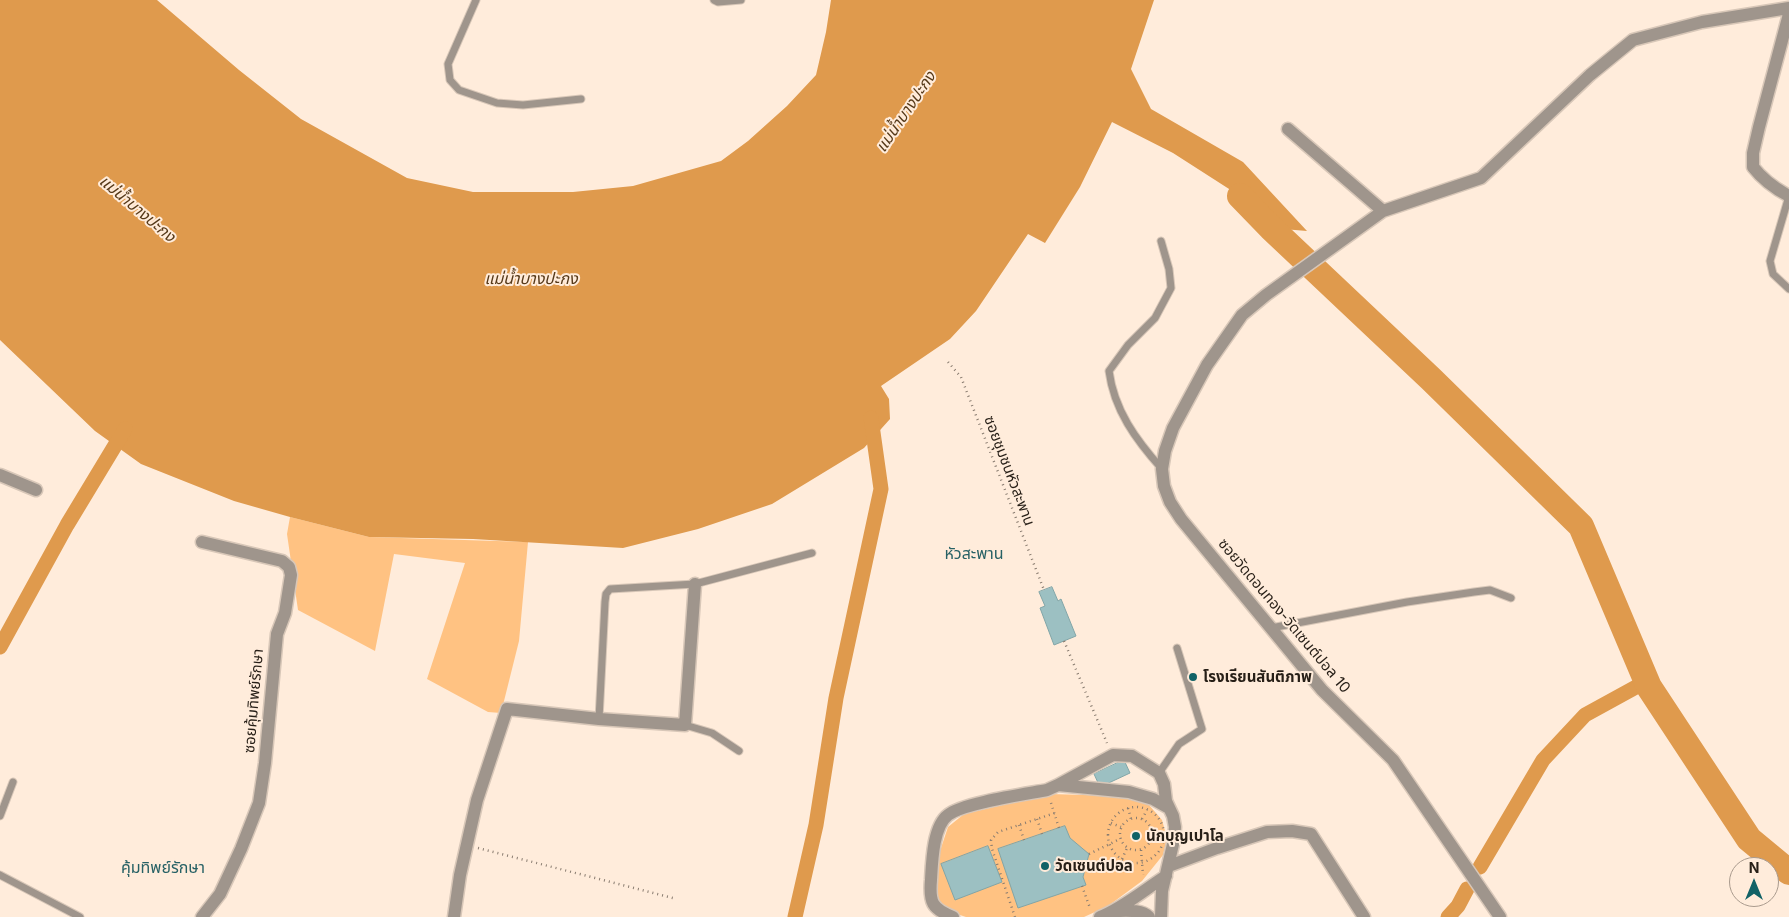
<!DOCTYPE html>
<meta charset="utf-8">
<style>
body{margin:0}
#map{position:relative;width:1789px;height:917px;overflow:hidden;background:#ffecdb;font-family:Inter,sans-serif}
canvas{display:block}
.north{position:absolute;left:1729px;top:857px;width:50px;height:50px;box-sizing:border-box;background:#ffecdb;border:1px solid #a99a8d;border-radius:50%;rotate:0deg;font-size:14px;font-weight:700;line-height:20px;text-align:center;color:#271f17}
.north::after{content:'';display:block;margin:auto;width:18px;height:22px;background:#116266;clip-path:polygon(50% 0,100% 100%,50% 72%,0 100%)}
</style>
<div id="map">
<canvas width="1789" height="917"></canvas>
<div class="north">N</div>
</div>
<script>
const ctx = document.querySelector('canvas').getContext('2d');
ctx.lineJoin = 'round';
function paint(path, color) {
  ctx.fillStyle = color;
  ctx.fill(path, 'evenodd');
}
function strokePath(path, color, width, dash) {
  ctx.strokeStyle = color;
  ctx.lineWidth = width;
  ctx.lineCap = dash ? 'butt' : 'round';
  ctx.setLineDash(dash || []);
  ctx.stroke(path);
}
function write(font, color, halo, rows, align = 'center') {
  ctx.font = font + ' Inter,"Noto Sans Thai",sans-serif';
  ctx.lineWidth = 4;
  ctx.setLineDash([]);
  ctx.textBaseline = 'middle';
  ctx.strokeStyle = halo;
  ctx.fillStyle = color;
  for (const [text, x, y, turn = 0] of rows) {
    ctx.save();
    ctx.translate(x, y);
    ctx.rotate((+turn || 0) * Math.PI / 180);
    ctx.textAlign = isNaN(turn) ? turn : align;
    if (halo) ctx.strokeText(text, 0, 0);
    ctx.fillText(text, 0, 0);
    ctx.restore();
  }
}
paint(new Path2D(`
 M 290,517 L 369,537 L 528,542 L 519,641 L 501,713 L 488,712 L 427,679 L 465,563 L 394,554 L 375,651 L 298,610 L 287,534 Z
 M 1049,794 L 1122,796 L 1149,805 L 1162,820 L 1167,838 L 1163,855 L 1142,881 L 1108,906 L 1084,917 L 966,917 L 948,911 L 938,903 L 935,884 L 939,854 L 948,827 L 964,814 Z`), '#ffc282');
paint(new Path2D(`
 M 0,0 L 157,0 L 239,70 L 301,119 L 407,178 L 473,192 L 573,192 L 633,186 L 721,161 L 748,141 L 787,106 L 816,75 L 826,32 L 831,0 L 1154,0 L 1131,69 L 1151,109 L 1243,162 L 1307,231 L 1271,228 L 1240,196 L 1173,153 L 1112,122 L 1080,187 L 1045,243 L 1028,234 L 976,311 L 950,339 L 881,386 L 889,399 L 890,419 L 864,448 L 772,504 L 698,529 L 623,548 L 473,539 L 369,537 L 290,517 L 234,501 L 141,464 L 95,431 L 0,340 Z`), '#df9a4d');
strokePath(new Path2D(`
 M 0,647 L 67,525 L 125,429
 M 1480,867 L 1543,760 L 1585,715 L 1647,681
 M 795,917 L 816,825 L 836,698 L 881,489 L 871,418
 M 1448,917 L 1458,906 L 1467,889`), '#df9a4d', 15);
strokePath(new Path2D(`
 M 1240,196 L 1271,228 L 1431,379 L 1581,526 L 1649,687 L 1749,839 L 1789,872`), '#df9a4d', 26);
const building = new Path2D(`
 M 1052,587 L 1058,601 L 1061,599 L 1076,636 L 1054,645 L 1040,608 L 1045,606 L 1039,592 Z
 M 1124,760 L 1130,773 L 1100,787 L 1094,774 Z
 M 1065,826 L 1070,838 L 1089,854 L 1083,877 L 1086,885 L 1018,908 L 998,849 Z
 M 988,846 L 1002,882 L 955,900 L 941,864 Z`);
paint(building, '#9cc0c2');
strokePath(building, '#82a5a7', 1);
const service = new Path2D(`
 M 476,0 L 448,64 L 450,80 L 459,90 L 497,103 L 523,105 L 581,99
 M 714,0 L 718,2 L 741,0
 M 1789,196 L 1770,261 L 1773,274 L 1789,289
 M 1161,241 L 1169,269 L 1171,288 L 1155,318 L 1128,345 L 1109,371 C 1114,410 1136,440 1162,469
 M 1271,628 L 1407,602 L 1474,592 L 1490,590 L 1511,598
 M 599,719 L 605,602 L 606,594 L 610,589 L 695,584 L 812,553
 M 685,725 L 712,733 L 739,751
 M 1159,773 L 1179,744 L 1202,729 L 1177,648
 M 0,816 L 13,782
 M 0,875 L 80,917`);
const minor = new Path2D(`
 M 1789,14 L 1759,127 L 1753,153 L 1753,167 C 1763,180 1774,188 1789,196
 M 1288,129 L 1383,211
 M 0,475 L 36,490
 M 202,542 L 282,561 L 289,567 L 291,575 L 285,613 L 277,634 L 265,763 L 259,803 L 241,849 L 220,894 L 202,917
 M 1058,785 L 1113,755 L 1132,756 L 1159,773 L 1164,784 L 1166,801 L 1173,816 L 1175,827 L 1174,840 L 1162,891 L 1161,917
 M 1169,866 L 1217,848 L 1267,832 L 1292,831 L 1311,834 L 1364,917
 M 1115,911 C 1125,911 1141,909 1149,917
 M 454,917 L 460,875 L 477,800 L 507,709 L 599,719 L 685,725 L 695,584
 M 953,917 C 932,909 929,902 931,880 C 932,862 933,826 948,815 C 962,803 1026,794 1047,790 L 1058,785 L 1129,792 L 1153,799 L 1169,808
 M 1100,917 C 1123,908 1144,890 1166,876
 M 1500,917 L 1393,760 L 1322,690 L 1181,519 L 1170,502 L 1164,486 L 1162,469 L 1165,451 L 1173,428 L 1207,365 L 1242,315 L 1266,295 L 1383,211 L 1481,178 L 1590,75 L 1633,40 L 1702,22 L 1789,8`);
strokePath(service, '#d8c7b8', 9);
strokePath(minor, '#d8c7b8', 15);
strokePath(new Path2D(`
 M 948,362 L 961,377 L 1044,590
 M 1064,641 L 1107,743
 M 1051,803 L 1059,828
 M1108 835a28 28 0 1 1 56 0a28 28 0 1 1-56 0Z
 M 1128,808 L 1131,819
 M1120 834a16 16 0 1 1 32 0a16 16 0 1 1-32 0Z
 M 1037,819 L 1042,834
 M 1142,819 L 1147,810
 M 1111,823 L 1121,827
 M 1019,825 L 1024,840
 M 478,848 L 673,898
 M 1141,850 L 1143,875
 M 1089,854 L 1120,839
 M 1122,859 L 1127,848
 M 1082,886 L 1090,908
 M 1015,917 L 992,849 L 991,840 L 998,832 L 1055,813`), '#897c70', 2.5, [1, 4]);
strokePath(service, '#9f958c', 7);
strokePath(minor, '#9f958c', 12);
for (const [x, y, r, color] of [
 [1193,677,5,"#116266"],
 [1136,836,5,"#116266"],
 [1045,866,5,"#116266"]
]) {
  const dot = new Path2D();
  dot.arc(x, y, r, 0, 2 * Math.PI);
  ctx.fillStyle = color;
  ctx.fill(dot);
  strokePath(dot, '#ffecdb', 2);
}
write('15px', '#271f17', '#ffecdb', [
 ["ซอยชุมชนหัวสะพาน",1009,471,69],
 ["ซอยวัดดอนทอง-วัดเซนต์ปอล 10",1284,616,50],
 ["ซอยคุ้มทิพย์รักษา",254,701,-85]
]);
write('bold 15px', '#271f17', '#ffecdb', [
 ["โรงเรียนสันติภาพ",1203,677],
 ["นักบุญเปาโล",1146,836],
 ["วัดเซนต์ปอล",1055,866]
], 'left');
write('italic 16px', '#563919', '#ffecdb', [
 ["แม่น้ำบางปะกง",906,112,-56],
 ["แม่น้ำบางปะกง",137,209,40],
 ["แม่น้ำบางปะกง",531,279]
]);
write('16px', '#276165', '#ffecdb', [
 ["หัวสะพาน",974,554],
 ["คุ้มทิพย์รักษา",163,868]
]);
</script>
